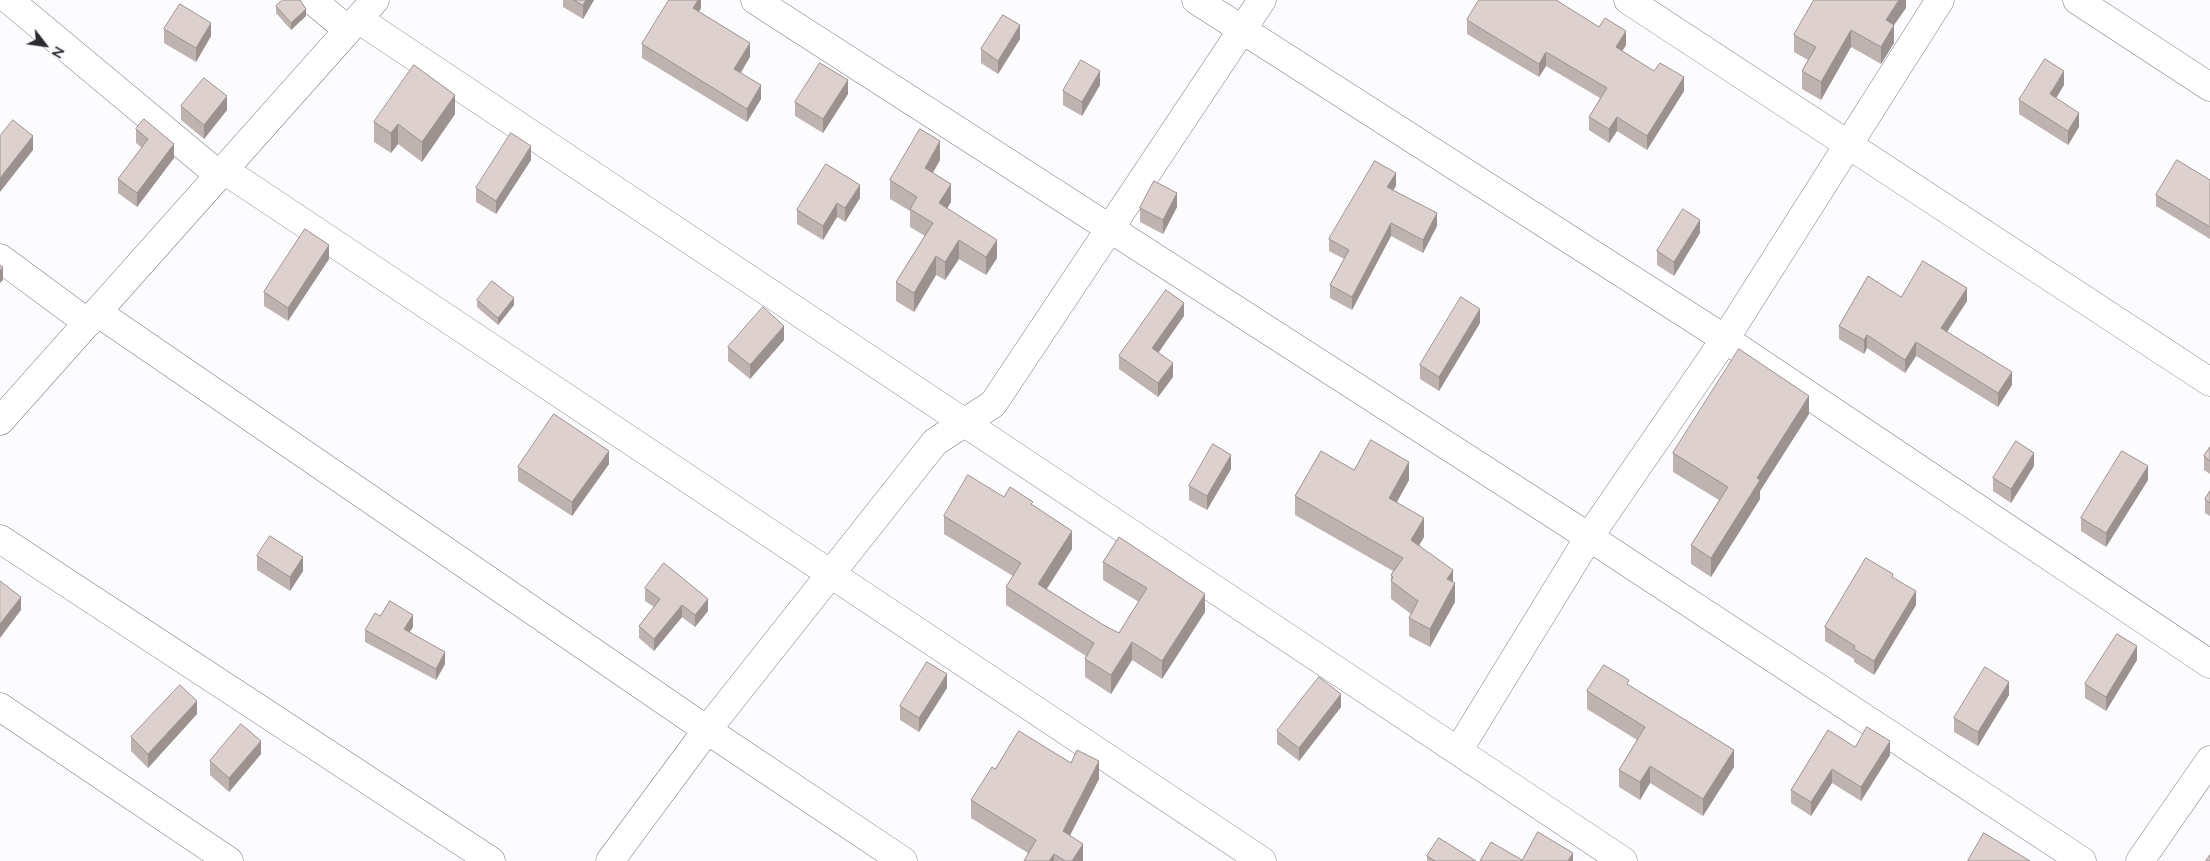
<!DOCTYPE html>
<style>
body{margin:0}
#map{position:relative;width:2210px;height:861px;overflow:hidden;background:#fcfbfd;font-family:Lato,sans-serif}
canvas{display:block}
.north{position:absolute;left:20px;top:20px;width:50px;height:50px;-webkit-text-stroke:4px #fcfbfd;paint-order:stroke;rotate:120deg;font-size:14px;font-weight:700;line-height:20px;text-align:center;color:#2b2a2e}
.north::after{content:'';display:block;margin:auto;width:18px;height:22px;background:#2b2a2e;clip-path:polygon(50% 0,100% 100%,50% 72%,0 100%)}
</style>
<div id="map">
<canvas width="2210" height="861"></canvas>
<div class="north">N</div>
</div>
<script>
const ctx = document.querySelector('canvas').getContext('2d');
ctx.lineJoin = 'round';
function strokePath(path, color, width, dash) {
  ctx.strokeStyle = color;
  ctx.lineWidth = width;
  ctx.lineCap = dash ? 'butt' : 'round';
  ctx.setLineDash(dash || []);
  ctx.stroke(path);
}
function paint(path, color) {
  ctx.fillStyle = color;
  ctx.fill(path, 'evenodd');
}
const minor = new Path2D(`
 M 9,0 L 219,175
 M 312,0 L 348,30
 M 755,0 L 1589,537 L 2082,861
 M 1196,0 L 1725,339 L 2210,664
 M 1628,0 L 2210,382
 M 2077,0 L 2210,87
 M 358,19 L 1623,861
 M 224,170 L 1262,861
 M 0,258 L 88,323
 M 97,312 L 707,730 L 903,861
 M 0,421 L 375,0
 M 0,539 L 491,861
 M 0,707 L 229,861
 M 1458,751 L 1589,537 L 1725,339 L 1940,0
 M 610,861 L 707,730 L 935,442 L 993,404 L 1262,0
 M 2140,861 L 2210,760`);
strokePath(minor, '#7f7c87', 29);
strokePath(minor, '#fff', 28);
paint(new Path2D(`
 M 563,0 L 594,0 L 583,19 L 563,7 Z
 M 701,0 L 701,8 L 699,12 L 750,57 L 741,73 L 761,99 L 747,122 L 642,58 L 642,44 Z
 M 1906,0 L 1906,8 L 1894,25 L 1894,43 L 1881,64 L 1851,47 L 1821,100 L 1802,89 L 1802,71 L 1808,60 L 1794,52 L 1794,35 Z
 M 276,6 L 306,16 L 291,30 L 276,13 Z
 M 1467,20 L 1626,45 L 1622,51 L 1684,91 L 1647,150 L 1617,131 L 1609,143 L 1589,130 L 1589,117 L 1600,98 L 1546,66 L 1539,77 L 1467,34 Z
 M 164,29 L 211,36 L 196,62 L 164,43 Z
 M 1020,39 L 998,74 L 981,63 L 981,49 Z
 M 1100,85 L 1082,116 L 1063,105 L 1063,91 Z
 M 2064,85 L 2056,98 L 2079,127 L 2068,145 L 2019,114 L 2019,100 Z
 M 848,94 L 823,133 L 795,116 L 795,102 Z
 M 181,106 L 227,110 L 204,139 L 181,120 Z
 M 455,114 L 422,162 L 398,144 L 391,153 L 374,142 L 374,122 Z
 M 136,129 L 174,158 L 137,207 L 118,193 L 118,179 L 142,148 L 136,143 Z
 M 531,160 L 496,214 L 476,202 L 476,188 Z
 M 940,160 L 933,173 L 951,202 L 947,208 L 997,258 L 986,275 L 959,259 L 945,280 L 936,275 L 914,312 L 896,301 L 896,282 L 925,236 L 910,227 L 910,211 L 890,199 L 890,180 Z
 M 2210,180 L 2210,239 L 2156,206 L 2156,195 Z
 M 1396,186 L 1393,190 L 1437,226 L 1423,253 L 1391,236 L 1352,310 L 1330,298 L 1330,285 L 1344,259 L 1329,251 L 1329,239 Z
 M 860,198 L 845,222 L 837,217 L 823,240 L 797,224 L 797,210 Z
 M 1177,207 L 1163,234 L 1140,222 L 1140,208 Z
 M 1700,233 L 1674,276 L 1657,265 L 1657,251 Z
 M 329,259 L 288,321 L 264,306 L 264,292 Z
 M 1901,297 L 1967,301 L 1947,332 L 2012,385 L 1998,407 L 1916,356 L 1905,373 L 1867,348 L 1864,354 L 1839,339 L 1839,326 Z
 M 477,300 L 514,305 L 498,325 L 477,307 Z
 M 1184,316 L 1158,352 L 1173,377 L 1158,397 L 1119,369 L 1119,356 Z
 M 1480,323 L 1439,391 L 1420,379 L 1420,365 Z
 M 784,340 L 750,379 L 728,361 L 728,347 Z
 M 1809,414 L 1760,491 L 1760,499 L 1711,577 L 1691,564 L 1691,545 L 1719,500 L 1673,472 L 1673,453 Z
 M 2210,447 L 2210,474 L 2204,470 L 2204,456 Z
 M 609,464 L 572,516 L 518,481 L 518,467 Z
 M 2034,466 L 2011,503 L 1993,491 L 1993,478 Z
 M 1231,469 L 1207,510 L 1189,500 L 1189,486 Z
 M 1354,470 L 1409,480 L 1397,502 L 1424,537 L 1419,545 L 1453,582 L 1455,602 L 1430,647 L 1409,636 L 1409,618 L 1411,614 L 1391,599 L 1391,575 L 1393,571 L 1295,515 L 1295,496 Z
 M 2148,480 L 2106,547 L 2081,531 L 2081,518 Z
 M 2210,491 L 2210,516 L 2205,513 L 2205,499 Z
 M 1004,497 L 1033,505 L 1072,549 L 1047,589 L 1105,626 L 1119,633 L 1139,602 L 1103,580 L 1103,562 L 1205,612 L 1162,679 L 1132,660 L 1111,694 L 1085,677 L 1085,659 L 1086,656 L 1006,605 L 1006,587 L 1013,576 L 944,534 L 944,516 Z
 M 257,556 L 303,571 L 290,591 L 257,570 Z
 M 1893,578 L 1916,605 L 1874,675 L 1854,662 L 1854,659 L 1825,641 L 1825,627 Z
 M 645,588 L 708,611 L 695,627 L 682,617 L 654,651 L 639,638 L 639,626 L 654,607 L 645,601 Z
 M 380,616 L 413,627 L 409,632 L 445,664 L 436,680 L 365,642 L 365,630 Z
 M 2137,660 L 2106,711 L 2085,698 L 2085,684 Z
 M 1629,685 L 1734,767 L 1703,816 L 1650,783 L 1640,800 L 1619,787 L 1619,770 L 1637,740 L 1587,709 L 1587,691 Z
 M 947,688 L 919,732 L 900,720 L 900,706 Z
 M 2009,695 L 1978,746 L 1954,732 L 1954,718 Z
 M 1341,707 L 1299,761 L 1277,744 L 1277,731 Z
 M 197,714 L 148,768 L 131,751 L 131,737 Z
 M 1855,747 L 1890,755 L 1861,801 L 1832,783 L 1811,816 L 1791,803 L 1791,790 Z
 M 261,754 L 229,792 L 210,775 L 210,761 Z
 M 1071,763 L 1099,779 L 1070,835 L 1083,861 L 1024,861 L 1028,853 L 971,818 L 971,800 L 995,769 Z
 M 1427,856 L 1476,861 L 1427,861 Z`), '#bfb3b1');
paint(new Path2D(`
 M 586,0 L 594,0 L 583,19 L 583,5 Z
 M 698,0 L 701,0 L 701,8 L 693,21 L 693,8 Z
 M 1899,0 L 1906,0 L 1906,8 L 1894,25 L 1894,43 L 1881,64 L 1881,47 L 1886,20 Z
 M 306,9 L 306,16 L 291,30 L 291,23 Z
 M 211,23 L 211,36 L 196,62 L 196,48 Z
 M 1020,25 L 1020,39 L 998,74 L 998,61 Z
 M 1851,30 L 1851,47 L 1821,100 L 1821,82 Z
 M 1626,31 L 1626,45 L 1616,61 L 1616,47 Z
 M 750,43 L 750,57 L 734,82 L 734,69 Z
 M 1546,52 L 1546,66 L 1539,77 L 1539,64 Z
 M 1100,71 L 1100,85 L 1082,116 L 1082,102 Z
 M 2064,71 L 2064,85 L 2050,108 L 2050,94 Z
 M 1684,77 L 1684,91 L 1647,150 L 1647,136 Z
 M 848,80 L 848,94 L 823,133 L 823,119 Z
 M 761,85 L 761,99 L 747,122 L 747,109 Z
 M 455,95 L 455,114 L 422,162 L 422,142 Z
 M 227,96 L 227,110 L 204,139 L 204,125 Z
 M 2079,113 L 2079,127 L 2068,145 L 2068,131 Z
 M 1617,117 L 1617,131 L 1609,143 L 1609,129 Z
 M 398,124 L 398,144 L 391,153 L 391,133 Z
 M 33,136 L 33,150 L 0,192 L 0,178 Z
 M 940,141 L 940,160 L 925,186 L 925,168 Z
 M 174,144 L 174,158 L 137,207 L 137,193 Z
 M 531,146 L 531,160 L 496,214 L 496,201 Z
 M 1396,173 L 1396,186 L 1387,199 L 1387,187 Z
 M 951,184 L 951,202 L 939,222 L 939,203 Z
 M 860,185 L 860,198 L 845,222 L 845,208 Z
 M 1177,193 L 1177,207 L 1163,234 L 1163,220 Z
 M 837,203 L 837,217 L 823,240 L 823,226 Z
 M 1437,213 L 1437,226 L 1423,253 L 1423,240 Z
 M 1700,220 L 1700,233 L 1674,276 L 1674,262 Z
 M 1391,223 L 1391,236 L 1352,310 L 1352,297 Z
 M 959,240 L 959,259 L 945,280 L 945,262 Z
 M 997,240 L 997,258 L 986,275 L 986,257 Z
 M 329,245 L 329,259 L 288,321 L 288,308 Z
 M 936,256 L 936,275 L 914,312 L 914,293 Z
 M 3,267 L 3,280 L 0,283 L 0,271 Z
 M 1967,288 L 1967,301 L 1941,341 L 1941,328 Z
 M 514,298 L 514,305 L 498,325 L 498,318 Z
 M 1184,303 L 1184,316 L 1152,362 L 1152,348 Z
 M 1480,309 L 1480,323 L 1439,391 L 1439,377 Z
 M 784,326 L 784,340 L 750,379 L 750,365 Z
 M 1867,335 L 1867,348 L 1864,354 L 1864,340 Z
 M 1916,342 L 1916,356 L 1905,373 L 1905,360 Z
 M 1173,363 L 1173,377 L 1158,397 L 1158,383 Z
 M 2012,372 L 2012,385 L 1998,407 L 1998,393 Z
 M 1809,396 L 1809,414 L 1760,491 L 1760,499 L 1711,577 L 1711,558 L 1757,478 Z
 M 609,451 L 609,464 L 572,516 L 572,502 Z
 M 2034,453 L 2034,466 L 2011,503 L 2011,489 Z
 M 1231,455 L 1231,469 L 1207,510 L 1207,496 Z
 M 1409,462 L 1409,480 L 1389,516 L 1389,498 Z
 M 2148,466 L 2148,480 L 2106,547 L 2106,533 Z
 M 1424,518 L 1424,537 L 1411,559 L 1411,540 Z
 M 1072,531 L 1072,549 L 1038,602 L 1038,584 Z
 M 303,557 L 303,571 L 290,591 L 290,577 Z
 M 1453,570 L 1453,586 L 1455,583 L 1455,602 L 1430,647 L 1430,629 L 1447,579 Z
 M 1916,591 L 1916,605 L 1874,675 L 1874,661 Z
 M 1205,594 L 1205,612 L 1162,679 L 1162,661 Z
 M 21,597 L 21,610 L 0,638 L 0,624 Z
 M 708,599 L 708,611 L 695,627 L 695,615 Z
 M 682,605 L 682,617 L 654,651 L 654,639 Z
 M 413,615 L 413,627 L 404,641 L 404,629 Z
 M 1132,642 L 1132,660 L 1111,694 L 1111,675 Z
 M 2137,646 L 2137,660 L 2106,711 L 2106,697 Z
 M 445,652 L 445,664 L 436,680 L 436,669 Z
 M 947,674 L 947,688 L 919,732 L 919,718 Z
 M 2009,682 L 2009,695 L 1978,746 L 1978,732 Z
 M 1341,694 L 1341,707 L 1299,761 L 1299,748 Z
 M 197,701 L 197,714 L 148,768 L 148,754 Z
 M 261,741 L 261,754 L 229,792 L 229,778 Z
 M 1890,741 L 1890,755 L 1861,801 L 1861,787 Z
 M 1734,750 L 1734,767 L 1703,816 L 1703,799 Z
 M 1099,761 L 1099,779 L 1063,849 L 1063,831 Z
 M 1650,766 L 1650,783 L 1640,800 L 1640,782 Z
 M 1832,769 L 1832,783 L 1811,816 L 1811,802 Z
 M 1083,844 L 1083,861 L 1072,861 Z
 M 1573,853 L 1573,861 L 1568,861 Z
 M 1054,854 L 1054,861 L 1049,861 Z`), '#9b9290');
const building = new Path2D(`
 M 283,0 L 300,0 L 306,9 L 291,23 L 276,6 Z
 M 574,0 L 586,0 L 583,5 Z
 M 669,0 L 698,0 L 693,8 L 750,43 L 734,69 L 761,85 L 747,109 L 642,44 Z
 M 1479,0 L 1556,0 L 1599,27 L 1605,18 L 1626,31 L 1616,47 L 1654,71 L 1660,63 L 1684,77 L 1647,136 L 1617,117 L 1609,129 L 1589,117 L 1607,88 L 1546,52 L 1539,64 L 1467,20 Z
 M 1814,0 L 1899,0 L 1886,20 L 1894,25 L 1881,47 L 1851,30 L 1821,82 L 1802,71 L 1816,47 L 1794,35 Z
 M 180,4 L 211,23 L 196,48 L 164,29 Z
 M 1003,15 L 1020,25 L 998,61 L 981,49 Z
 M 2045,59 L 2064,71 L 2050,94 L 2079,113 L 2068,131 L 2019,100 Z
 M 1081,60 L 1100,71 L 1082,102 L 1063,91 Z
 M 820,63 L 848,80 L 823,119 L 795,102 Z
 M 414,65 L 455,95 L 422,142 L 398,124 L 391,133 L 374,122 Z
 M 204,78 L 227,96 L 204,125 L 181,106 Z
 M 144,119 L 174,144 L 137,193 L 118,179 L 148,139 L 136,129 Z
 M 13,120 L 33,136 L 0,178 L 0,136 Z
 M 920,129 L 940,141 L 925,168 L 951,184 L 939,203 L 997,240 L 986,257 L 959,240 L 945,262 L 936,256 L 914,293 L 896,282 L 933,223 L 910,209 L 917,197 L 890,180 Z
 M 511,133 L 531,146 L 496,201 L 476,188 Z
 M 2177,160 L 2210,180 L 2210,227 L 2156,195 Z
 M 1375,161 L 1396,173 L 1387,187 L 1437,213 L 1423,240 L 1391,223 L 1352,297 L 1330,285 L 1349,250 L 1329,239 Z
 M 826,164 L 860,185 L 845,208 L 837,203 L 823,226 L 797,210 Z
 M 1154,181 L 1177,193 L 1163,220 L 1140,208 Z
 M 1683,209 L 1700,220 L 1674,262 L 1657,251 Z
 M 305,229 L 329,245 L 288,308 L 264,292 Z
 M 1923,261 L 1967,288 L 1941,328 L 2012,372 L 1998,393 L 1916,342 L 1905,360 L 1867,335 L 1864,340 L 1839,326 L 1868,276 L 1901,297 Z
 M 0,265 L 3,267 L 0,271 Z
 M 492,281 L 514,298 L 498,318 L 477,300 Z
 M 1166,290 L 1184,303 L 1152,348 L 1173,363 L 1158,383 L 1119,356 Z
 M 1461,297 L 1480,309 L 1439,377 L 1420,365 Z
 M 763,307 L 784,326 L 750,365 L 728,347 Z
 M 1739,349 L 1809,396 L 1757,478 L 1760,480 L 1711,558 L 1691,545 L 1728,487 L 1673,453 Z
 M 554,414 L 609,451 L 572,502 L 518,467 Z
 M 1371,440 L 1409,462 L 1389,498 L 1424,518 L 1411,540 L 1453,570 L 1447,579 L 1455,583 L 1430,629 L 1409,618 L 1418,601 L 1391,581 L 1393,577 L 1391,575 L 1403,558 L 1295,496 L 1321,451 L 1354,470 Z
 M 2016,441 L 2034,453 L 2011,489 L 1993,478 Z
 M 1213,444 L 1231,455 L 1207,496 L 1189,486 Z
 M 2210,447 L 2210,461 L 2204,456 Z
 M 2122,451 L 2148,466 L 2106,533 L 2081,518 Z
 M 968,475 L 1004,497 L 1010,487 L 1033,502 L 1031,504 L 1072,531 L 1038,584 L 1105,626 L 1119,633 L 1147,588 L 1103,562 L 1119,537 L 1205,594 L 1162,661 L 1132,642 L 1111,675 L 1085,659 L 1094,643 L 1006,587 L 1021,563 L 944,516 Z
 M 2210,491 L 2210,503 L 2205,499 Z
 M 270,536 L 303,557 L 290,577 L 257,556 Z
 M 1866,558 L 1893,574 L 1892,577 L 1916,591 L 1874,661 L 1854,649 L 1855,646 L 1825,627 Z
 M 664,563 L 708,599 L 695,615 L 682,605 L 654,639 L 639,626 L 660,599 L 645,588 Z
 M 0,581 L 21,597 L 0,624 Z
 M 390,601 L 413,615 L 404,629 L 445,652 L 436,669 L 365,630 L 375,613 L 380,616 Z
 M 2117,634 L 2137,646 L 2106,697 L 2085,684 Z
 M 927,662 L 947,674 L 919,718 L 900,706 Z
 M 1604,665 L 1629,680 L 1627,684 L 1734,750 L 1703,799 L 1650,766 L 1640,782 L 1619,770 L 1645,727 L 1587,691 Z
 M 1985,667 L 2009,682 L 1978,732 L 1954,718 Z
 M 1319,677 L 1341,694 L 1299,748 L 1277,731 Z
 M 180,685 L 197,701 L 148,754 L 131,737 Z
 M 241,724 L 261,741 L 229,778 L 210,761 Z
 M 1867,727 L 1890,741 L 1861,787 L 1832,769 L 1811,802 L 1791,790 L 1828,730 L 1855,747 Z
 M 1019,731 L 1071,763 L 1077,750 L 1099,761 L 1063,831 L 1083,844 L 1072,861 L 1065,861 L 1054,854 L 1049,861 L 1024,861 L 1036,840 L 971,800 L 992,767 L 995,769 Z
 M 1538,832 L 1573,853 L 1568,861 L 1480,861 L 1491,842 L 1522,860 Z
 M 1984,833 L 2030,861 L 1968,861 Z
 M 1439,838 L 1476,861 L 1435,861 L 1427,856 Z
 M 2210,855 L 2210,861 L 2206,861 Z`);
paint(building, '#ded0ce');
strokePath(building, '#9b9290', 1);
</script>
